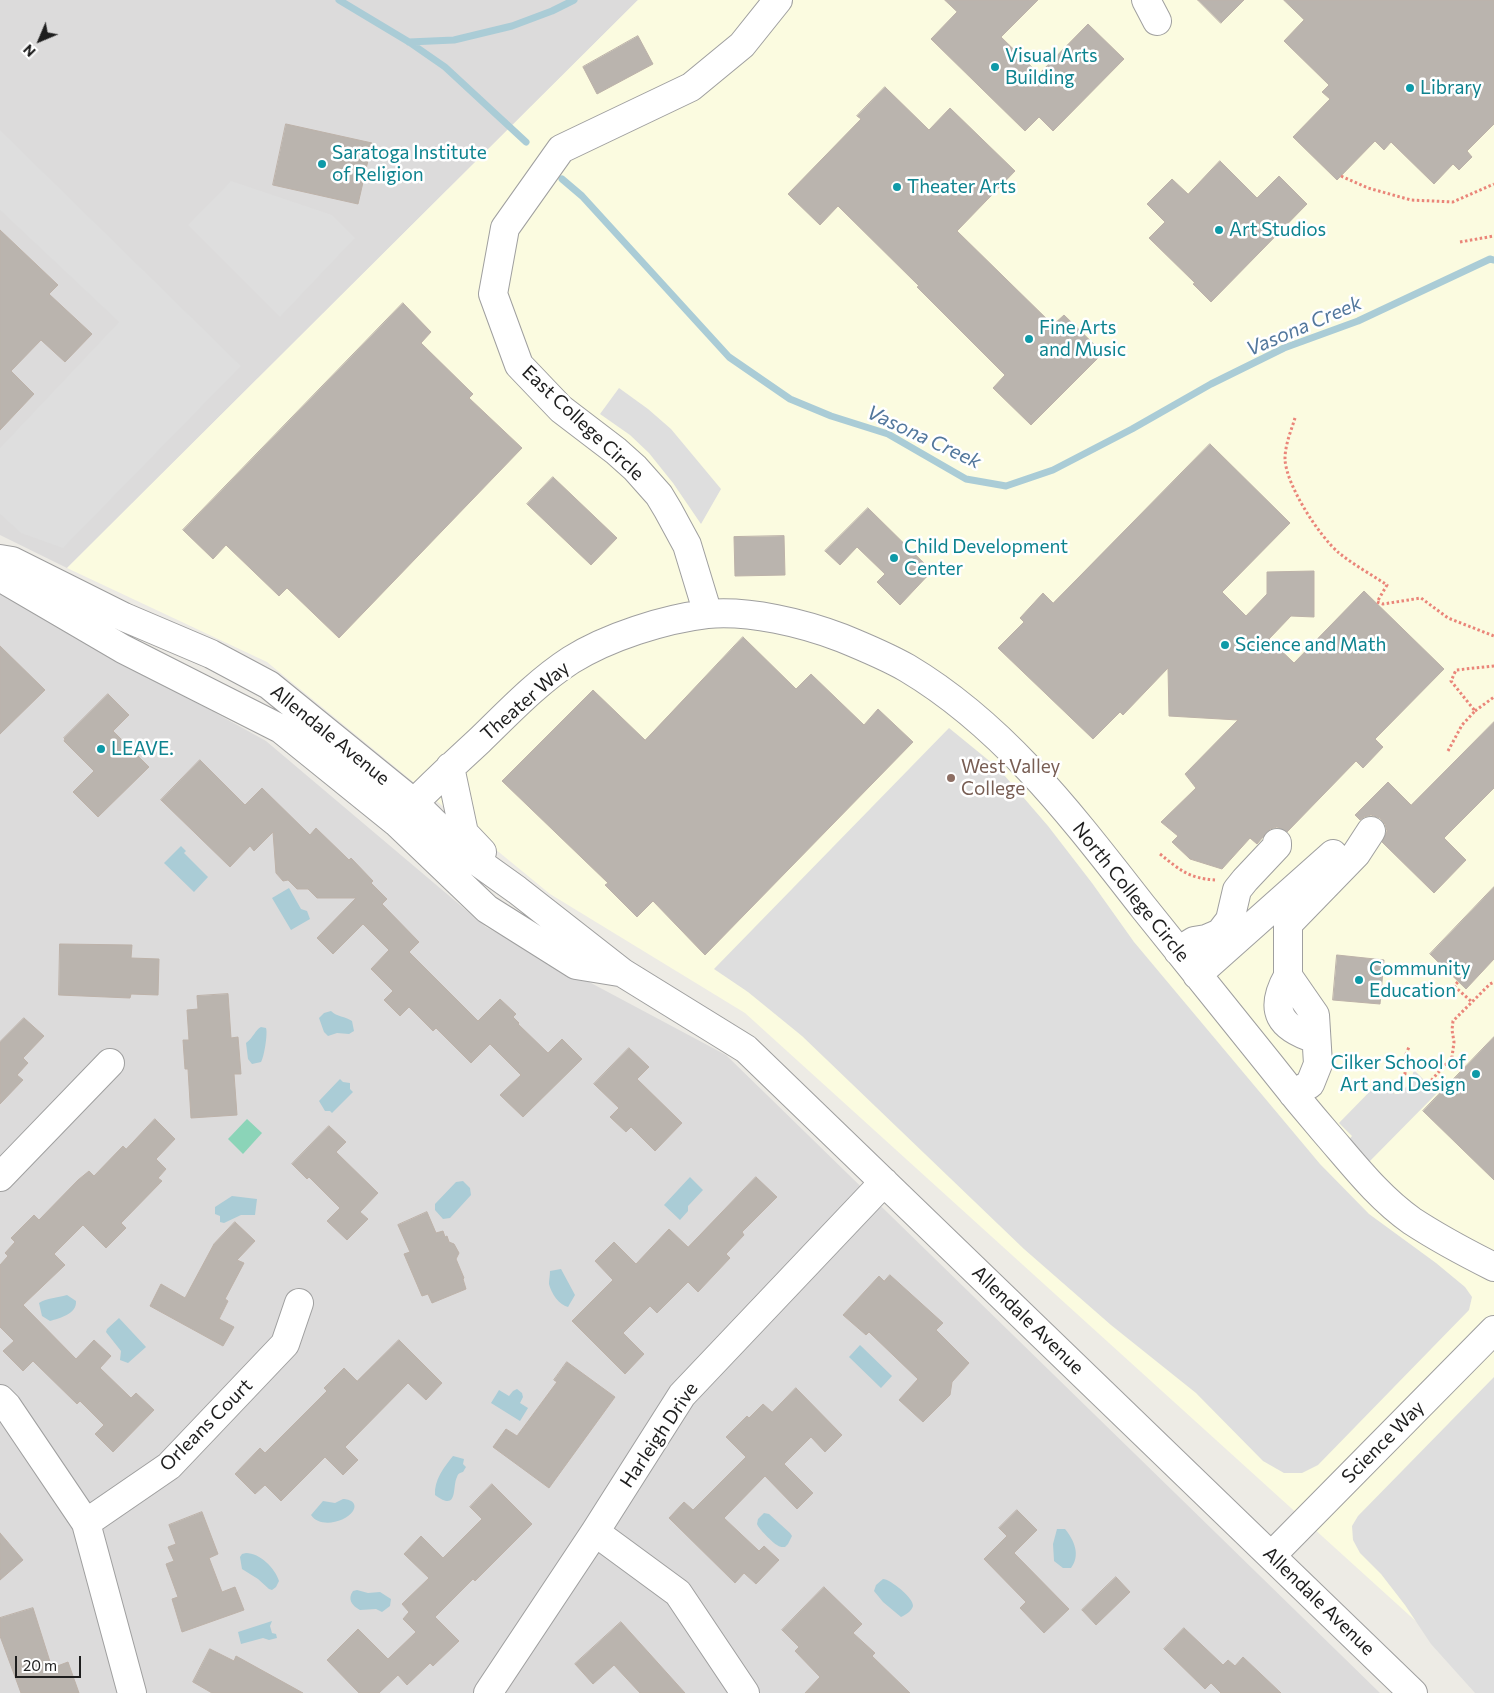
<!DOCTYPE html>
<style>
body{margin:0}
#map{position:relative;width:1494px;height:1693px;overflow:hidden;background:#edebe5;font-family:Commissioner,sans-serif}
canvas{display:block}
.north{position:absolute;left:15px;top:15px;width:50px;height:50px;-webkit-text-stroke:4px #fff;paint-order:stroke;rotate:225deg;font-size:14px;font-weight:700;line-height:20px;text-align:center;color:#1e1e1e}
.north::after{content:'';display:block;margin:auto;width:18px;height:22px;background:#1e1e1e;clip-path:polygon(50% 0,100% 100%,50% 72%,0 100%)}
.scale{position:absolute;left:15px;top:1656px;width:66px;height:22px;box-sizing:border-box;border:2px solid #1e1e1e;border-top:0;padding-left:6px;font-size:15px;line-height:18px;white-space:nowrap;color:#1e1e1e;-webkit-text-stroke:4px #fff;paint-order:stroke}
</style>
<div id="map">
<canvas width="1494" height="1693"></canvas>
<div class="north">N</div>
<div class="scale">20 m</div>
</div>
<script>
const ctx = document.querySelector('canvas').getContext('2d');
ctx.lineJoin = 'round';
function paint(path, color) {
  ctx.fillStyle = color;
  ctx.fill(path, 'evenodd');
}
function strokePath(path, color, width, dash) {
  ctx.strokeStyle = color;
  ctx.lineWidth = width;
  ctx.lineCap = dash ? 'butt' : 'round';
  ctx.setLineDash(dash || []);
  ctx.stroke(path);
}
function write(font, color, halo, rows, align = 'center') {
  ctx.font = font + ' Commissioner,sans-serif';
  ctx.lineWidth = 5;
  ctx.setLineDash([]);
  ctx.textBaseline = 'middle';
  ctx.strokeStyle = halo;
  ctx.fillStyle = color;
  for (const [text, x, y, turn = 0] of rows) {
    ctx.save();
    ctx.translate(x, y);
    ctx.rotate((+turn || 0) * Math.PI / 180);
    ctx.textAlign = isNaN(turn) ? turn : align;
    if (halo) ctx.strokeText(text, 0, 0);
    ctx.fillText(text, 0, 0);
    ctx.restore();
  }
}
paint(new Path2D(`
 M 0,0 L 638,0 L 67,568 L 0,535 Z
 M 0,593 L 266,741 L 486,927 L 726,1055 L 1380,1693 L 0,1693 Z`), '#dcdbdb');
paint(new Path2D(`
 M 638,0 L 1494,0 L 1494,1692 L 745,1013 L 550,894 L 267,662 L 67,568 Z`), '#fbfbe0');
paint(new Path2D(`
 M 247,1119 L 262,1133 L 243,1154 L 228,1139 Z`), '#8bd4b8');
paint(new Path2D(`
 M 0,130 L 241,366 L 63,548 L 21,533 L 0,514 L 0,448 L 119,322 L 0,210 Z
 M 231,181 L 332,215 L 355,238 L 280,317 L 188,225 Z
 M 619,388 L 648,409 L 671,429 L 721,489 L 701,524 L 673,483 L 649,453 L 630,435 L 600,414 Z
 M 949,728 L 998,768 L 1048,826 L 1092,883 L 1134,942 L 1320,1164 L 1369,1214 L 1436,1263 L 1465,1287 L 1472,1297 L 1469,1310 L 1318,1465 L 1302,1473 L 1284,1473 L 1263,1461 L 1196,1393 L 1111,1325 L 1024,1249 L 802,1036 L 748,992 L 714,969 Z
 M 1414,1070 L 1437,1093 L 1368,1163 L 1347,1142 L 1352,1136 L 1339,1123 L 1382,1079 L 1395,1094 L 1399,1094 L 1410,1083 Z
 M 1494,1377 L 1494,1693 L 1475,1693 L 1431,1644 L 1405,1605 L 1381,1574 L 1360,1553 L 1353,1540 L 1352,1526 L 1358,1516 Z`), '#dedede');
paint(new Path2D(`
 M 181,846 L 186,851 L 184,853 L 208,877 L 194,892 L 164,863 Z
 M 289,888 L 301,909 L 307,911 L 310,919 L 291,930 L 272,898 Z
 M 331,1011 C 337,1017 345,1016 352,1021 L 354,1031 L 349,1034 L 337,1033 L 328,1036 L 324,1032 L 319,1018 L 324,1013 Z
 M 261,1027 L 266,1028 C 268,1033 264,1058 261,1062 L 252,1064 L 248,1059 L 246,1043 C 254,1037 255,1030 261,1027 Z
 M 340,1079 L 343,1082 L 350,1083 L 350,1089 L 353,1092 L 332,1113 L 330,1111 L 325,1111 L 319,1101 Z
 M 690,1177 L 703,1190 L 688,1206 L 688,1211 L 680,1220 L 664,1205 Z
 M 463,1181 L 470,1188 L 471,1195 L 450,1218 L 443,1219 L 435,1210 L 435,1204 L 456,1182 Z
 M 232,1196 L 257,1199 L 255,1215 L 241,1215 L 224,1223 L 220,1222 L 220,1216 L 215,1214 L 215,1207 Z
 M 561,1269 L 575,1295 L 568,1307 C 559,1305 551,1293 549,1284 C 549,1280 550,1275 550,1271 Z
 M 67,1295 L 76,1301 C 77,1314 60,1318 50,1321 L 42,1316 L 39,1303 C 47,1298 57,1298 67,1295 Z
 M 119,1318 L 146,1347 L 128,1363 L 120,1360 L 121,1351 L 106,1332 L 107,1329 Z
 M 860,1345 L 892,1376 L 881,1388 L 849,1357 Z
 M 517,1389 L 522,1393 L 523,1397 L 520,1403 L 528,1408 L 520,1421 L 491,1403 L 499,1390 L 509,1396 L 513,1391 Z
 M 453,1456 L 464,1459 L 463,1464 L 466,1467 L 463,1472 C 460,1473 458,1473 457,1477 C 452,1486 459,1513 435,1495 C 434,1480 444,1467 453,1456 Z
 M 343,1499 C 350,1499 358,1503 353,1511 C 345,1523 319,1528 311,1515 L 323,1501 L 335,1503 Z
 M 764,1513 L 769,1514 L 790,1533 L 792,1536 L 788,1544 L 785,1547 C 781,1547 780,1547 777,1545 C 773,1543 758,1528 757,1524 L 758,1519 Z
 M 1057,1529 L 1065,1529 C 1074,1540 1081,1555 1071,1568 L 1063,1568 L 1054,1561 L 1053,1544 Z
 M 246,1553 C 260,1553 275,1568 279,1581 L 276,1587 L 272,1590 L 269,1589 L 258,1579 L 242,1569 L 240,1557 L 242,1554 Z
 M 883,1579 C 890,1579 914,1598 913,1606 C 912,1611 905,1615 901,1617 L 883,1602 L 874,1591 L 876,1585 Z
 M 357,1590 L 368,1593 L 380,1592 L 391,1599 L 390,1606 L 382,1612 L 376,1609 L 360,1610 C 352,1606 347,1599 353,1591 Z
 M 272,1621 L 270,1626 L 272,1633 L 276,1634 L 277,1638 L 269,1640 L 263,1638 L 241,1644 L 238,1632 Z`), '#aaccd6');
strokePath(new Path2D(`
 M 339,0 L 409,42 L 445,67 L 526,142
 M 409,42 L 454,40 L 512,26 L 552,11 L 574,0
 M 562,179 L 582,196 L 729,357 L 790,399 L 831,416 L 888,434 L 966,479 L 1006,486 L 1053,470 L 1132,429 L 1211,384 L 1284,348 L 1358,321 L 1490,259 L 1494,260`), '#aaccd6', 7);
const building = new Path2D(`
 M 945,0 L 1038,0 L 1001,37 L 1039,74 L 1088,24 L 1124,59 L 1053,131 L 1039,117 L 1025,131 L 931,39 L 957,12 Z
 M 1198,0 L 1244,0 L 1221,23 Z
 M 1284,0 L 1494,0 L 1494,124 L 1467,151 L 1472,157 L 1459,170 L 1453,164 L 1434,184 L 1391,142 L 1384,150 L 1375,141 L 1337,180 L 1293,137 L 1330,99 L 1322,92 L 1329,85 L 1284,41 L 1304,20 Z
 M 638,36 L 653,64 L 597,94 L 583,67 Z
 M 885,87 L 929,130 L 950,108 L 1015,171 L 957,231 L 1053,325 L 1064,315 L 1103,353 L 1031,425 L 993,388 L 1005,375 L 917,287 L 919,286 L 838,206 L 820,225 L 788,194 L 861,119 L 857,116 Z
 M 286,124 L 372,143 L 358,204 L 273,185 Z
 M 1220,161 L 1257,198 L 1279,176 L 1307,204 L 1211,302 L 1193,284 L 1195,283 L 1149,238 L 1165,222 L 1147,204 L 1172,179 L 1188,194 Z
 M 0,230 L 58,285 L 49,294 L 92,334 L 65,362 L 41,340 L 11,371 L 34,394 L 0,430 Z
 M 403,303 L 431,332 L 421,343 L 473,394 L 469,398 L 522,448 L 339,638 L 287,588 L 279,596 L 226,545 L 213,559 L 183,530 Z
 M 1210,444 L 1290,523 L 1222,592 L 1246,616 L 1267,594 L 1267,572 L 1314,571 L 1314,617 L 1291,616 L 1269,639 L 1294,663 L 1364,591 L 1444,669 L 1375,739 L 1383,747 L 1363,768 L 1356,761 L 1287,832 L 1277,827 L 1270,829 L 1257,844 L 1250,838 L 1222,869 L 1190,859 L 1172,842 L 1178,836 L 1161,822 L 1196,788 L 1185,774 L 1238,720 L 1169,716 L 1168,668 L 1123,715 L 1120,712 L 1093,739 L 998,648 L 1024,622 L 1020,618 L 1043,593 L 1053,603 Z
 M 553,477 L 617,538 L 591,565 L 527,504 Z
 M 868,508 L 932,571 L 900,605 L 877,582 L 885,574 L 857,547 L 840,565 L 825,551 Z
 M 784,536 L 785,575 L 735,576 L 734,537 Z
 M 743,637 L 796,689 L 811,674 L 864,725 L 878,709 L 913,742 L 705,955 L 653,901 L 637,917 L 605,885 L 608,883 L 502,781 L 593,690 L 645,740 Z
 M 0,646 L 45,690 L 0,734 Z
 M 108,694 L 129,715 L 113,731 L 149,767 L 98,817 L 73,792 L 94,771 L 64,741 L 65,739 L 64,738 Z
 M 1494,722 L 1494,788 L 1444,838 L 1466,860 L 1434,893 L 1382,842 L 1387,831 L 1385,824 L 1380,818 L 1371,815 L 1364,817 L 1360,820 L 1355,815 L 1388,782 L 1411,805 Z
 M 200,760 L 245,805 L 262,788 L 310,835 L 316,828 L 349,860 L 351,858 L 373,881 L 371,883 L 387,899 L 382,904 L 419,942 L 409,952 L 478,1021 L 500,999 L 516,1014 L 513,1017 L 519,1023 L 518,1024 L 548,1053 L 562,1039 L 582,1059 L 523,1117 L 500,1095 L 521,1075 L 490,1044 L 471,1063 L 436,1028 L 433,1031 L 409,1007 L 400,1016 L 384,1000 L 393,991 L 371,969 L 389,950 L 363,924 L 333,954 L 317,938 L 356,898 L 317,898 L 308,889 L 297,889 L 288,880 L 283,881 L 276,873 L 273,832 L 254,851 L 250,846 L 230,867 L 161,800 Z
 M 1494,887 L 1494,959 L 1466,989 L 1430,954 Z
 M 60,944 L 132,945 L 131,958 L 159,959 L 158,995 L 131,994 L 130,998 L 59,995 Z
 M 1337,955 L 1384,960 L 1380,1004 L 1333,1000 Z
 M 228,994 L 231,1038 L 238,1037 L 241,1074 L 234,1074 L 237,1115 L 191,1118 L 188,1069 L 185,1069 L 183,1040 L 189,1040 L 187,1010 L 198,1009 L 197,996 Z
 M 24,1018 L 44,1036 L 23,1058 L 28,1063 L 17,1075 L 23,1080 L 0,1104 L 0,1042 Z
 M 1494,1037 L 1494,1180 L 1423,1111 Z
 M 629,1048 L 649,1067 L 637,1079 L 682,1123 L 655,1151 L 631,1127 L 626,1132 L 610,1117 L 619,1108 L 594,1084 Z
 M 155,1119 L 175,1139 L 156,1159 L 166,1169 L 158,1178 L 162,1181 L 121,1223 L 126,1228 L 106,1248 L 83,1225 L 54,1254 L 65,1265 L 23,1305 L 76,1359 L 94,1340 L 111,1356 L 100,1368 L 131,1398 L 136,1393 L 154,1410 L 113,1452 L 95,1434 L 104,1425 L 80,1401 L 77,1404 L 33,1361 L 23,1371 L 3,1351 L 14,1341 L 0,1327 L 0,1265 L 8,1256 L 5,1253 L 15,1242 L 11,1238 L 34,1215 L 39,1220 L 78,1180 L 89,1171 L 94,1176 L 123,1146 L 126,1149 Z
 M 329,1126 L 346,1142 L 336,1152 L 378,1193 L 360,1212 L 368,1219 L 347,1240 L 327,1221 L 340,1208 L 309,1177 L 307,1179 L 292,1164 Z
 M 756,1177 L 777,1197 L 742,1232 L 744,1235 L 726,1254 L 730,1258 L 698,1292 L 688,1282 L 657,1313 L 650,1306 L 623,1333 L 644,1354 L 625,1374 L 572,1321 L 613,1280 L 595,1261 L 614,1242 L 636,1264 L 669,1229 L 688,1247 Z
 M 427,1212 L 436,1233 L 443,1231 L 445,1237 L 447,1236 L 449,1242 L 454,1244 L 459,1253 L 456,1259 L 464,1278 L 463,1279 L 466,1289 L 432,1303 L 428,1294 L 422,1296 L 404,1254 L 410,1252 L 398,1225 Z
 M 235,1222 L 255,1241 L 237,1260 L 244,1263 L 225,1299 L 228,1301 L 219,1319 L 234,1327 L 223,1346 L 150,1306 L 161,1284 L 185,1298 L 214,1244 Z
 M 890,1275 L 943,1323 L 936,1330 L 969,1363 L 952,1382 L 950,1395 L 923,1422 L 899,1400 L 918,1379 L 869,1332 L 866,1335 L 843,1315 L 879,1276 L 884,1281 Z
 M 399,1340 L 442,1383 L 426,1400 L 408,1383 L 345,1447 L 358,1460 L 343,1475 L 325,1457 L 281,1501 L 265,1485 L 255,1494 L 235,1474 L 260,1448 L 265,1453 L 327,1391 L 324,1388 L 344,1368 L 357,1381 Z
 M 567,1362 L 615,1397 L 549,1488 L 493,1447 L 506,1429 L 517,1436 L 557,1382 L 554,1380 Z
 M 796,1388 L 842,1435 L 825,1452 L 811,1437 L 784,1464 L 813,1493 L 797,1509 L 765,1476 L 724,1518 L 759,1551 L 764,1546 L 779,1560 L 756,1584 L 744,1573 L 735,1583 L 669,1518 L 684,1502 L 693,1510 L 746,1457 L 726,1437 L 747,1416 L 749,1418 L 763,1404 L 772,1412 Z
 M 492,1484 L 532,1524 L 475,1581 L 473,1579 L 435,1617 L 459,1641 L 433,1666 L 430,1663 L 407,1685 L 398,1675 L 379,1693 L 359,1693 L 327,1660 L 358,1629 L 388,1659 L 416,1632 L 403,1619 L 409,1612 L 402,1604 L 429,1578 L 404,1554 L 421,1536 L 443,1558 L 482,1519 L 470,1507 Z
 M 1017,1510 L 1037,1530 L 1014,1553 L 1069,1609 L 1044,1633 L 1020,1608 L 1026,1602 L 984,1559 L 1007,1536 L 999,1528 Z
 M 202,1512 L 218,1554 L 209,1558 L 222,1592 L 235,1587 L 244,1610 L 182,1632 L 172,1599 L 178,1597 L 166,1564 L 174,1561 L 168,1547 L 176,1544 L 169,1525 Z
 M 0,1533 L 23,1560 L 0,1580 Z
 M 1116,1577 L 1130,1592 L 1096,1625 L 1082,1610 Z
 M 824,1587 L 862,1624 L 853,1633 L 875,1653 L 872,1656 L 910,1693 L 805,1693 L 820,1677 L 795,1651 L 799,1647 L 782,1630 Z
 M 33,1608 L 52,1668 L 68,1662 L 79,1693 L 21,1693 L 0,1636 L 0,1618 Z
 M 621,1622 L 685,1693 L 640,1693 L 614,1665 L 593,1684 L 575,1664 Z
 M 1184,1628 L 1223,1665 L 1228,1660 L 1235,1666 L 1243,1657 L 1281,1693 L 1221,1693 L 1211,1683 L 1205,1689 L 1164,1649 Z
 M 210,1649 L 234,1661 L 236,1656 L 303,1693 L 212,1693 L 193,1682 Z`);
paint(building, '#bab4ae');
strokePath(building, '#bdb2a9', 1);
const minor = new Path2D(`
 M 1146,0 L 1157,21
 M 0,559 L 12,561 L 124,617 L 211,654 L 269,685 L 413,802 L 464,852 L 517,890 L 623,973 L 746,1049 L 1413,1693
 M 0,574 L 5,580 L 123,649 L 281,729 L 396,822 L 487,909 L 576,965 L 619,972
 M 708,614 L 687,545 L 668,510 L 659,495 L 635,468 L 616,451 L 561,409 L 519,365 L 493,294 L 505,228 L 561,149 L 691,87 L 742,45 L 778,0
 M 450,767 L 464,833 L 482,852
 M 396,822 C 422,793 451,767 479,741 C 508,713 537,682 571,660 C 608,637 664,619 707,614 C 749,610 803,623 842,638 C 864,647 886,656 907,668 C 1006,727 1075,820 1144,908 C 1186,961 1229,1013 1271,1066 C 1289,1089 1307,1111 1326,1133 C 1353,1164 1378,1197 1412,1221 C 1438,1238 1466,1253 1494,1267
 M 1178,951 L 1194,941 L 1206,939 L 1220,933 L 1230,920 L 1237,890 L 1245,880 L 1277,846 L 1277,843
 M 1197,975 L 1333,854
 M 1288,976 C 1268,1011 1280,1028 1316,1039
 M 1293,1094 L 1310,1084 L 1318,1064 L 1315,1015 L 1288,976 L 1288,924 L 1356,854 L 1371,831
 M 0,1177 L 110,1063
 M 0,1399 L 7,1406 L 86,1523 L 132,1693
 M 86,1523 L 169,1466 L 285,1344 L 299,1303
 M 595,1532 L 678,1593 L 745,1693
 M 1272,1555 L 1494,1330
 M 488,1693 L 595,1532 L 682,1395 L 884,1182`);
strokePath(minor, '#9f9f9f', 30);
strokePath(new Path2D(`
 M 1341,176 L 1368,188 L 1411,200 L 1453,202 L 1494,184
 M 1460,242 L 1494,236
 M 1295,418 C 1291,431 1285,445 1285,459 C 1286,485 1319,536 1339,553 C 1354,565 1372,575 1387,585 L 1377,602 L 1383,604 L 1421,598 L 1448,618 L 1494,636
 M 1475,711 L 1494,697
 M 1448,751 L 1462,725 L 1475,711 L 1451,681 L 1456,670 L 1494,666
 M 1160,854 C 1180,870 1188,878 1215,880
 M 1454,986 L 1472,1002
 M 1449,991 L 1458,982
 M 1428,1084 L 1452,1057 L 1454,1042 L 1452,1030 L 1453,1021 L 1490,984 L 1494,982
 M 1392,1090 L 1405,1074 L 1406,1054 L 1409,1047`), '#ea8579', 3, [2.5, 2.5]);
strokePath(minor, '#fff', 28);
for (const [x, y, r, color] of [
 [995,67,5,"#0f9aa8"],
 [1410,88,5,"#0f9aa8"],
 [322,164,5,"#0f9aa8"],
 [897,187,5,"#0f9aa8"],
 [1219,230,5,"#0f9aa8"],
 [1029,339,5,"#0f9aa8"],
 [894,558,5,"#0f9aa8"],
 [1225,645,5,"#0f9aa8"],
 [101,749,5,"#0f9aa8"],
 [951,778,5,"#8d6e63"],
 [1359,980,5,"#0f9aa8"],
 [1476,1074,5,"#0f9aa8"]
]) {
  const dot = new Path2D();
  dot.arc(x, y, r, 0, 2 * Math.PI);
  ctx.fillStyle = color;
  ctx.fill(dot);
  strokePath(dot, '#fff', 2);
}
write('19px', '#0d838f', '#fff', [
 ["Visual Arts",1005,56],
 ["Building",1005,78],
 ["Library",1420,88],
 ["Saratoga Institute",332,153],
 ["of Religion",332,175],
 ["Theater Arts",907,187],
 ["Art Studios",1229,230],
 ["Fine Arts",1039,328],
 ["and Music",1039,350],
 ["Child Development",904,547],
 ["Center",904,569],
 ["Science and Math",1235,645],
 ["LEAVE.",111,749],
 ["Community",1369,969],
 ["Education",1369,991],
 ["Cilker School of",1466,1063,"right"],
 ["Art and Design",1466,1085,"right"]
], 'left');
write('19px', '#1e1e1e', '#fff', [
 ["East College Circle",583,423,43],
 ["Theater Way",525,701,-41],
 ["Allendale Avenue",330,735,39],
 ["North College Circle",1131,892,51],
 ["Allendale Avenue",1028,1320,44],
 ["Orleans Court",206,1425,-45],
 ["Harleigh Drive",659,1435,-56],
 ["Science Way",1383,1442,-45],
 ["Allendale Avenue",1319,1601,44]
]);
write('19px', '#785e54', '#fff', [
 ["West Valley",961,767],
 ["College",961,789]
], 'left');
write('italic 20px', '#52779c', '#fff', [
 ["Vasona Creek",1304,326,-23],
 ["Vasona Creek",924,437,25]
]);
</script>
